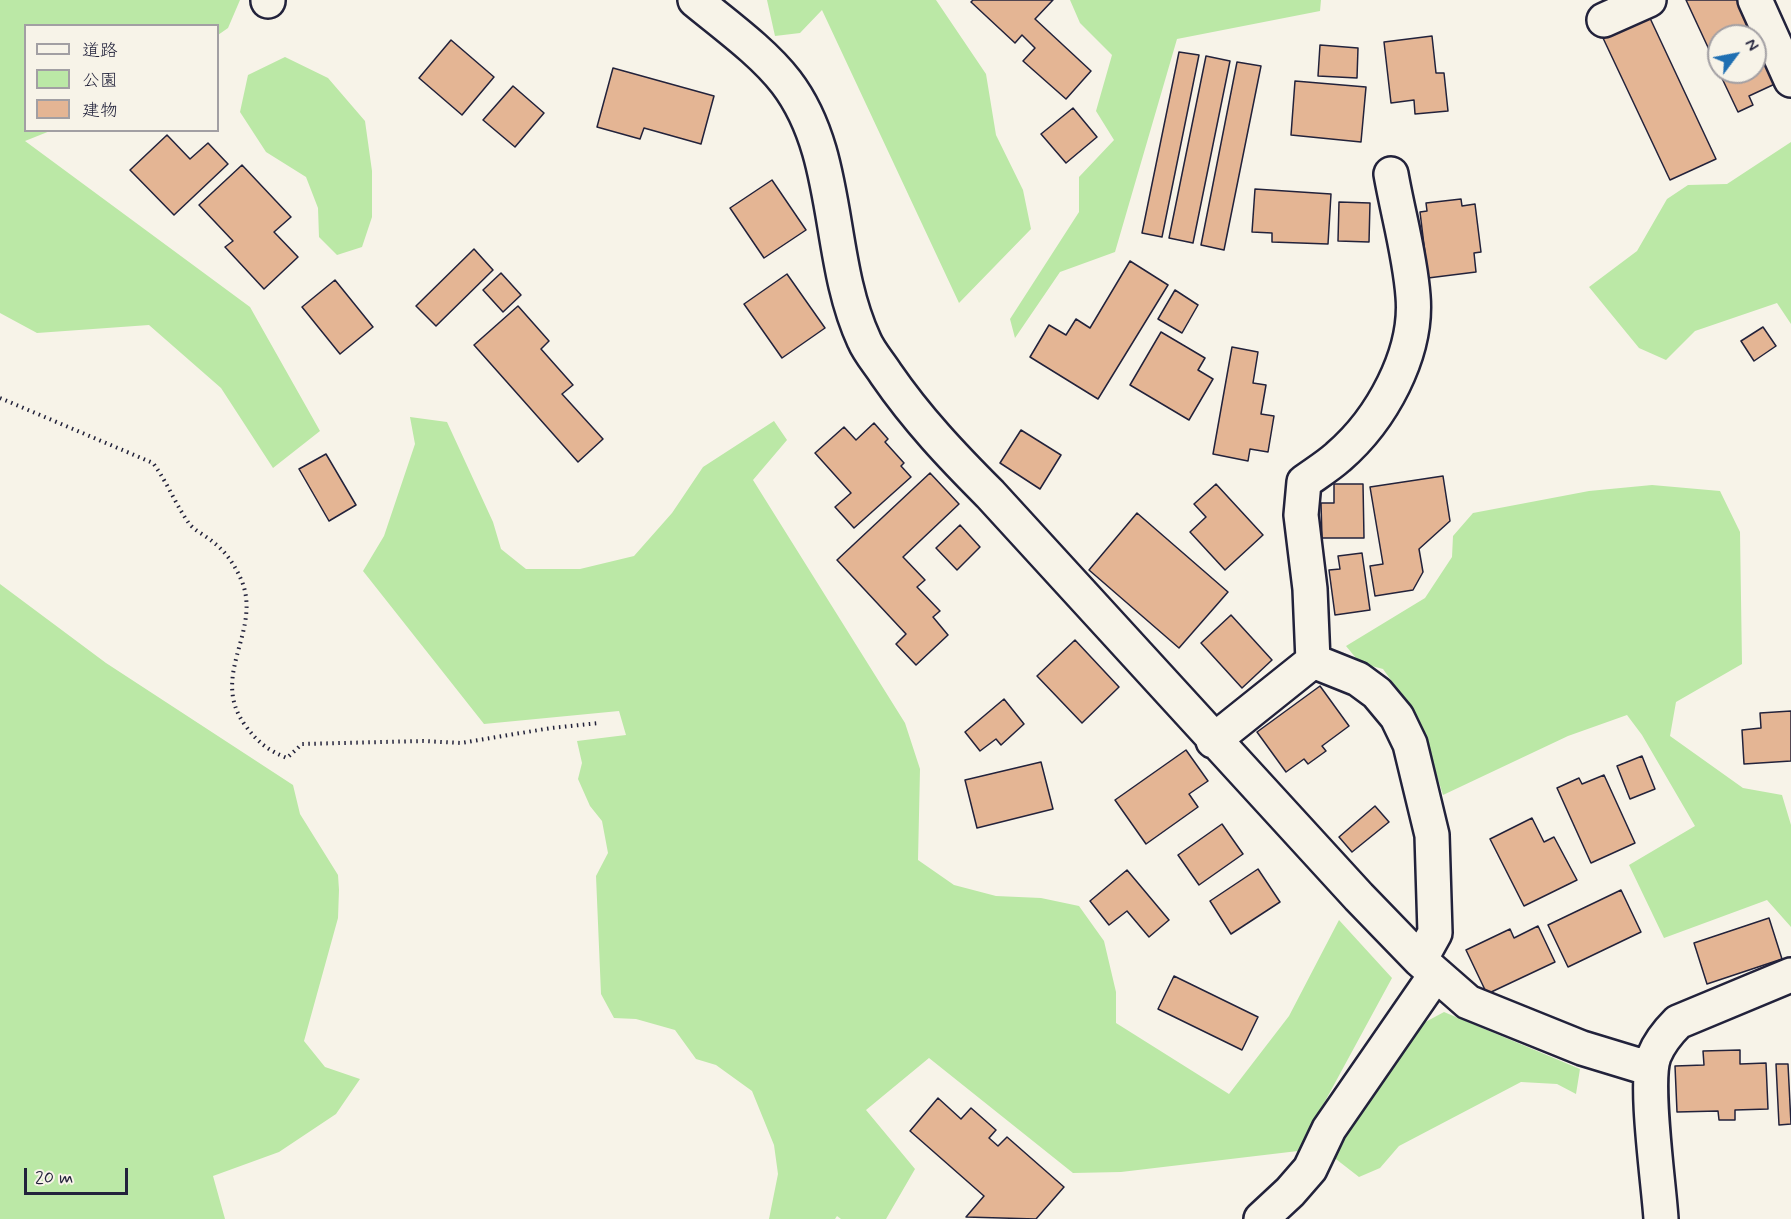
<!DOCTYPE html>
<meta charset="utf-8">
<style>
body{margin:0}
#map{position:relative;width:1791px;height:1219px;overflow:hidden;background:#f7f3e8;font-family:Mynerve,"Klee One",sans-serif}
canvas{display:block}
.legend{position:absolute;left:24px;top:24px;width:195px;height:108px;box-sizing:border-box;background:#f7f3e8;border:2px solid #a29fa3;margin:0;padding:8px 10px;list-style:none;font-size:18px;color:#22223b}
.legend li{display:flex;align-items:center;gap:12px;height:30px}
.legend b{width:30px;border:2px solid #a29fa3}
.north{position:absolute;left:1707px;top:24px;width:60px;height:60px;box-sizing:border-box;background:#f7f3e8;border:2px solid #a29fa3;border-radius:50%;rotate:58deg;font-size:16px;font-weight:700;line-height:24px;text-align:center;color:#22223b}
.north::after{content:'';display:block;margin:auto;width:21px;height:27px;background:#1f6fb2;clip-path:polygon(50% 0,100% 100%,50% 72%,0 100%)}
.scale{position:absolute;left:24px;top:1168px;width:104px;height:27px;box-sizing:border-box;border:3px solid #22223b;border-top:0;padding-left:8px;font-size:18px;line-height:21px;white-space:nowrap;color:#22223b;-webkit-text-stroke:4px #f7f3e8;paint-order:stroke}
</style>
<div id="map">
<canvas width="1791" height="1219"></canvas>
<ul class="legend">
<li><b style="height:8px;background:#f7f3e8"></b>道路</li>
<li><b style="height:16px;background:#bbe8a6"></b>公園</li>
<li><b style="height:16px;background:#e4b594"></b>建物</li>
</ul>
<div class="north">N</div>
<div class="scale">20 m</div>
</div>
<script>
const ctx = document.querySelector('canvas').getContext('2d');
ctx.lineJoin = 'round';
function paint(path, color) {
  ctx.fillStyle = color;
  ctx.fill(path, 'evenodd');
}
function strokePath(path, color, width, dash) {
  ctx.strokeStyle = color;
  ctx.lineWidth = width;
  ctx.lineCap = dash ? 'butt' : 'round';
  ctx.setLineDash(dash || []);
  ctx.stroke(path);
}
paint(new Path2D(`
 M 0,0 L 240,0 L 228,28 L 218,35 L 218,26 L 26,26 L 26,130 L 50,131 L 25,141 L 250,307 L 320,431 L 273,468 L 221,388 L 149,325 L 37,333 L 0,313 Z
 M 767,0 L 936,0 L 986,74 L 996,135 L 1023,190 L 1031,229 L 959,303 L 822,10 L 800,33 L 775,36 Z
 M 1070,0 L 1321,0 L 1320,11 L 1177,39 L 1115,252 L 1060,272 L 1015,338 L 1010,319 L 1079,212 L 1079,177 L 1114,140 L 1096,111 L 1112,55 L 1080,23 Z
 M 285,57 L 328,78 L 365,121 L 372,171 L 372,217 L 362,247 L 337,255 L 319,237 L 318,208 L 306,177 L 266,152 L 240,112 L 248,75 Z
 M 1791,142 L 1791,324 L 1777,303 L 1695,331 L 1666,360 L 1639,348 L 1589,287 L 1637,251 L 1667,199 L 1688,185 L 1727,184 Z
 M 410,417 L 447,422 L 493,522 L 501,549 L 526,569 L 580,569 L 634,556 L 672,513 L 703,467 L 774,421 L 787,440 L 753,480 L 905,723 L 920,769 L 918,860 L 954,885 L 996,896 L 1041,898 L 1079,906 L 1104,941 L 1116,992 L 1116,1023 L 1229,1094 L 1289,1016 L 1339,920 L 1392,978 L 1298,1151 L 1121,1172 L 1073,1173 L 929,1058 L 866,1110 L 915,1169 L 886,1219 L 841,1219 L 837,1216 L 835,1219 L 769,1219 L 778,1174 L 774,1145 L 752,1091 L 716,1065 L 696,1059 L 675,1030 L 636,1019 L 614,1018 L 601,994 L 596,876 L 608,853 L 602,821 L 590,806 L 578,779 L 582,763 L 577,741 L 626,735 L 619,711 L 484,724 L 363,571 L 384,536 L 415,444 Z
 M 1652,485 L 1720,491 L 1740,532 L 1742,664 L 1676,702 L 1670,736 L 1743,788 L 1782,795 L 1791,825 L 1791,927 L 1767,900 L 1664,938 L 1629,865 L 1695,826 L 1642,735 L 1627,715 L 1568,736 L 1443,795 L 1419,719 L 1383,669 L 1360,663 L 1346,646 L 1425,598 L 1452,557 L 1453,536 L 1473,513 L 1589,491 Z
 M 0,584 L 106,663 L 293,785 L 300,814 L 338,875 L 339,890 L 338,918 L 304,1041 L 325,1067 L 360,1079 L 336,1114 L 279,1152 L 213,1176 L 225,1219 L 0,1219 Z
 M 1444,1012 L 1580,1069 L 1576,1094 L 1557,1084 L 1521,1082 L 1399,1146 L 1380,1168 L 1359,1177 L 1332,1156 L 1418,1026 Z`), '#bbe8a6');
const building = new Path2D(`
 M 973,0 L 1053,0 L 1035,19 L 1091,71 L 1066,99 L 1023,61 L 1035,48 L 1022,35 L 1015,43 L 971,2 Z
 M 1686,0 L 1738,0 L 1755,36 L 1719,36 L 1719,71 Z
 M 1649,16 L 1716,159 L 1670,180 L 1603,38 Z
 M 1432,36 L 1436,73 L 1444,73 L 1448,111 L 1415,114 L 1414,100 L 1391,103 L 1384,42 Z
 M 1755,37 L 1777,83 L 1749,96 L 1753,105 L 1738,112 L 1719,72 L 1755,72 Z
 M 451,40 L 494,77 L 462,115 L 419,78 Z
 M 1320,45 L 1358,48 L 1357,78 L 1318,76 Z
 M 1179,52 L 1199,55 L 1162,237 L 1142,233 Z
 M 1206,56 L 1230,61 L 1193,243 L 1169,238 Z
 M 1237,62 L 1261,66 L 1224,250 L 1201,245 Z
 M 613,68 L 714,96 L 701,144 L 644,128 L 640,139 L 597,127 Z
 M 1295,81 L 1366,87 L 1361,142 L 1291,135 Z
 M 513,86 L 544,113 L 515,147 L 483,120 Z
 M 1073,108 L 1097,137 L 1066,163 L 1041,134 Z
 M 167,135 L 190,159 L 208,143 L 228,164 L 174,215 L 130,170 Z
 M 242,165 L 291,217 L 274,232 L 298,257 L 264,289 L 225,247 L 233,241 L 199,205 Z
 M 772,180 L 806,230 L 764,258 L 730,208 Z
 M 1255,189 L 1331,194 L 1328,244 L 1272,242 L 1272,233 L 1252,232 Z
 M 1461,199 L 1462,206 L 1475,204 L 1481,252 L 1474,253 L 1476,272 L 1428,278 L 1420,212 L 1427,211 L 1426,203 Z
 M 1339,202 L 1370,203 L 1369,242 L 1338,241 Z
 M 474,249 L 493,270 L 436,326 L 416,306 Z
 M 1130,261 L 1168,285 L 1098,399 L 1030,357 L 1049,325 L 1066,335 L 1076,319 L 1090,328 Z
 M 501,273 L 521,295 L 503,312 L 483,290 Z
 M 787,274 L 825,328 L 782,358 L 744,304 Z
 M 335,280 L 373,327 L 340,354 L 302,307 Z
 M 1175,290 L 1198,305 L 1182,333 L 1158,319 Z
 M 518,306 L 549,341 L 541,349 L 573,385 L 562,394 L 603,439 L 578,462 L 474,345 Z
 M 1763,327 L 1776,346 L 1754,361 L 1741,341 Z
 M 1161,332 L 1205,358 L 1198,370 L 1213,379 L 1189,420 L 1130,385 Z
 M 1232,347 L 1258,352 L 1253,383 L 1266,385 L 1261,414 L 1274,416 L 1268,452 L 1250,449 L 1248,461 L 1213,454 Z
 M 874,423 L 888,439 L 885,442 L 904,463 L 901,466 L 911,477 L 854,528 L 835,507 L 851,493 L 815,453 L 844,427 L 856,440 Z
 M 1021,430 L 1061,455 L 1040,489 L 1000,463 Z
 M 326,454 L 356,505 L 329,521 L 299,469 Z
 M 930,473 L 959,504 L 903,557 L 925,580 L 917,587 L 940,611 L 933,617 L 948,635 L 916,665 L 896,644 L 906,634 L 837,560 Z
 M 1443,476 L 1450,521 L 1419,549 L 1423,572 L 1413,590 L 1375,596 L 1370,566 L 1383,564 L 1370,487 Z
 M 1216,484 L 1263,535 L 1225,570 L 1190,532 L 1206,517 L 1194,504 Z
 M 1334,484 L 1363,484 L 1364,538 L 1322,538 L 1321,503 L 1334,503 Z
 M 1137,513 L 1228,592 L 1179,648 L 1089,570 Z
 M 960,525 L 980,547 L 957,570 L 936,548 Z
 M 1362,553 L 1370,610 L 1335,615 L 1329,570 L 1340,569 L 1338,556 Z
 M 1231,615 L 1272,660 L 1242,688 L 1201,643 Z
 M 1075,640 L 1119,687 L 1082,723 L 1037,676 Z
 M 1320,686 L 1349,726 L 1322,746 L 1326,751 L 1308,764 L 1304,759 L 1286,772 L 1257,732 Z
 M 1004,699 L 1024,724 L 1001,745 L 996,739 L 980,751 L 965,732 Z
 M 1791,711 L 1791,761 L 1744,764 L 1742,730 L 1761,728 L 1760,713 Z
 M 1186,750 L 1208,781 L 1189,794 L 1198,807 L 1146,844 L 1115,800 Z
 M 1642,756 L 1655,789 L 1630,799 L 1617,766 Z
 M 1041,762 L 1053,809 L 977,828 L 965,780 Z
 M 1604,775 L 1635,843 L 1591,863 L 1557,788 L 1579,778 L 1582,784 Z
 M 1375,806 L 1389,822 L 1352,852 L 1339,837 Z
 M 1532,818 L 1544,842 L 1554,837 L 1577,880 L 1524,906 L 1490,839 Z
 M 1222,824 L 1243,854 L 1199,885 L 1178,855 Z
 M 1258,869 L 1280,902 L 1231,934 L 1210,901 Z
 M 1127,870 L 1169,920 L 1149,937 L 1127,911 L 1109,925 L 1090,901 Z
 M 1621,890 L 1641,932 L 1568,967 L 1548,925 Z
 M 1769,918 L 1782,959 L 1707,984 L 1694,943 Z
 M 1538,926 L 1555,962 L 1487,994 L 1466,950 L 1510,929 L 1514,938 Z
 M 1174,976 L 1258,1017 L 1242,1050 L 1158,1009 Z
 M 1740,1050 L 1740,1064 L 1766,1063 L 1768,1109 L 1735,1110 L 1735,1120 L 1719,1120 L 1718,1111 L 1677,1112 L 1675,1066 L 1704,1065 L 1703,1051 Z
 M 1776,1064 L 1788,1064 L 1791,1124 L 1779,1125 Z
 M 938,1098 L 961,1119 L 971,1108 L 996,1130 L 989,1138 L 998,1146 L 1007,1137 L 1064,1187 L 1036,1219 L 966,1217 L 984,1196 L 910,1131 Z`);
paint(building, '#e4b594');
strokePath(building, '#22223b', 1.5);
const minor = new Path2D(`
 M 268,0 L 268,1
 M 695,0 C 724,24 763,52 786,82 C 842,155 826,258 864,340 C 869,352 879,363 886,374 C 917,419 952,456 990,494 L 1359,897 L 1420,960 L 1468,1002 L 1582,1048 L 1651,1069
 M 1755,0 L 1791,80
 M 1604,20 L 1649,0
 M 1313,661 L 1310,589 L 1301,515 L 1304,482 C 1315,474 1328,466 1338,457 C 1381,420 1418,354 1413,296 C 1410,255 1398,214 1391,174
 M 1213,741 L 1313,661 L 1358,679 L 1377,693 L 1397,717 L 1410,744 L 1432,835 L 1435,933 L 1420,960
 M 1261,1219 L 1290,1192 L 1310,1169 L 1329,1129 L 1436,974
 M 1661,1219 C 1659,1185 1644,1083 1654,1056 C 1659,1043 1668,1032 1678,1022 L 1791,975`);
strokePath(minor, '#22223b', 38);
strokePath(new Path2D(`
 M 0,398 L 153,463 C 167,482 175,503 188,522 C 193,530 205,535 213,542 C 225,551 234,564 240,577 C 265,629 208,674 245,725 C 257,742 269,751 287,758 L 302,744 L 423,741 L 461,743 L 551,728 L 599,723`), '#22223b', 4, [1.5, 4.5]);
strokePath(minor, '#f7f3e8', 33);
</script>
